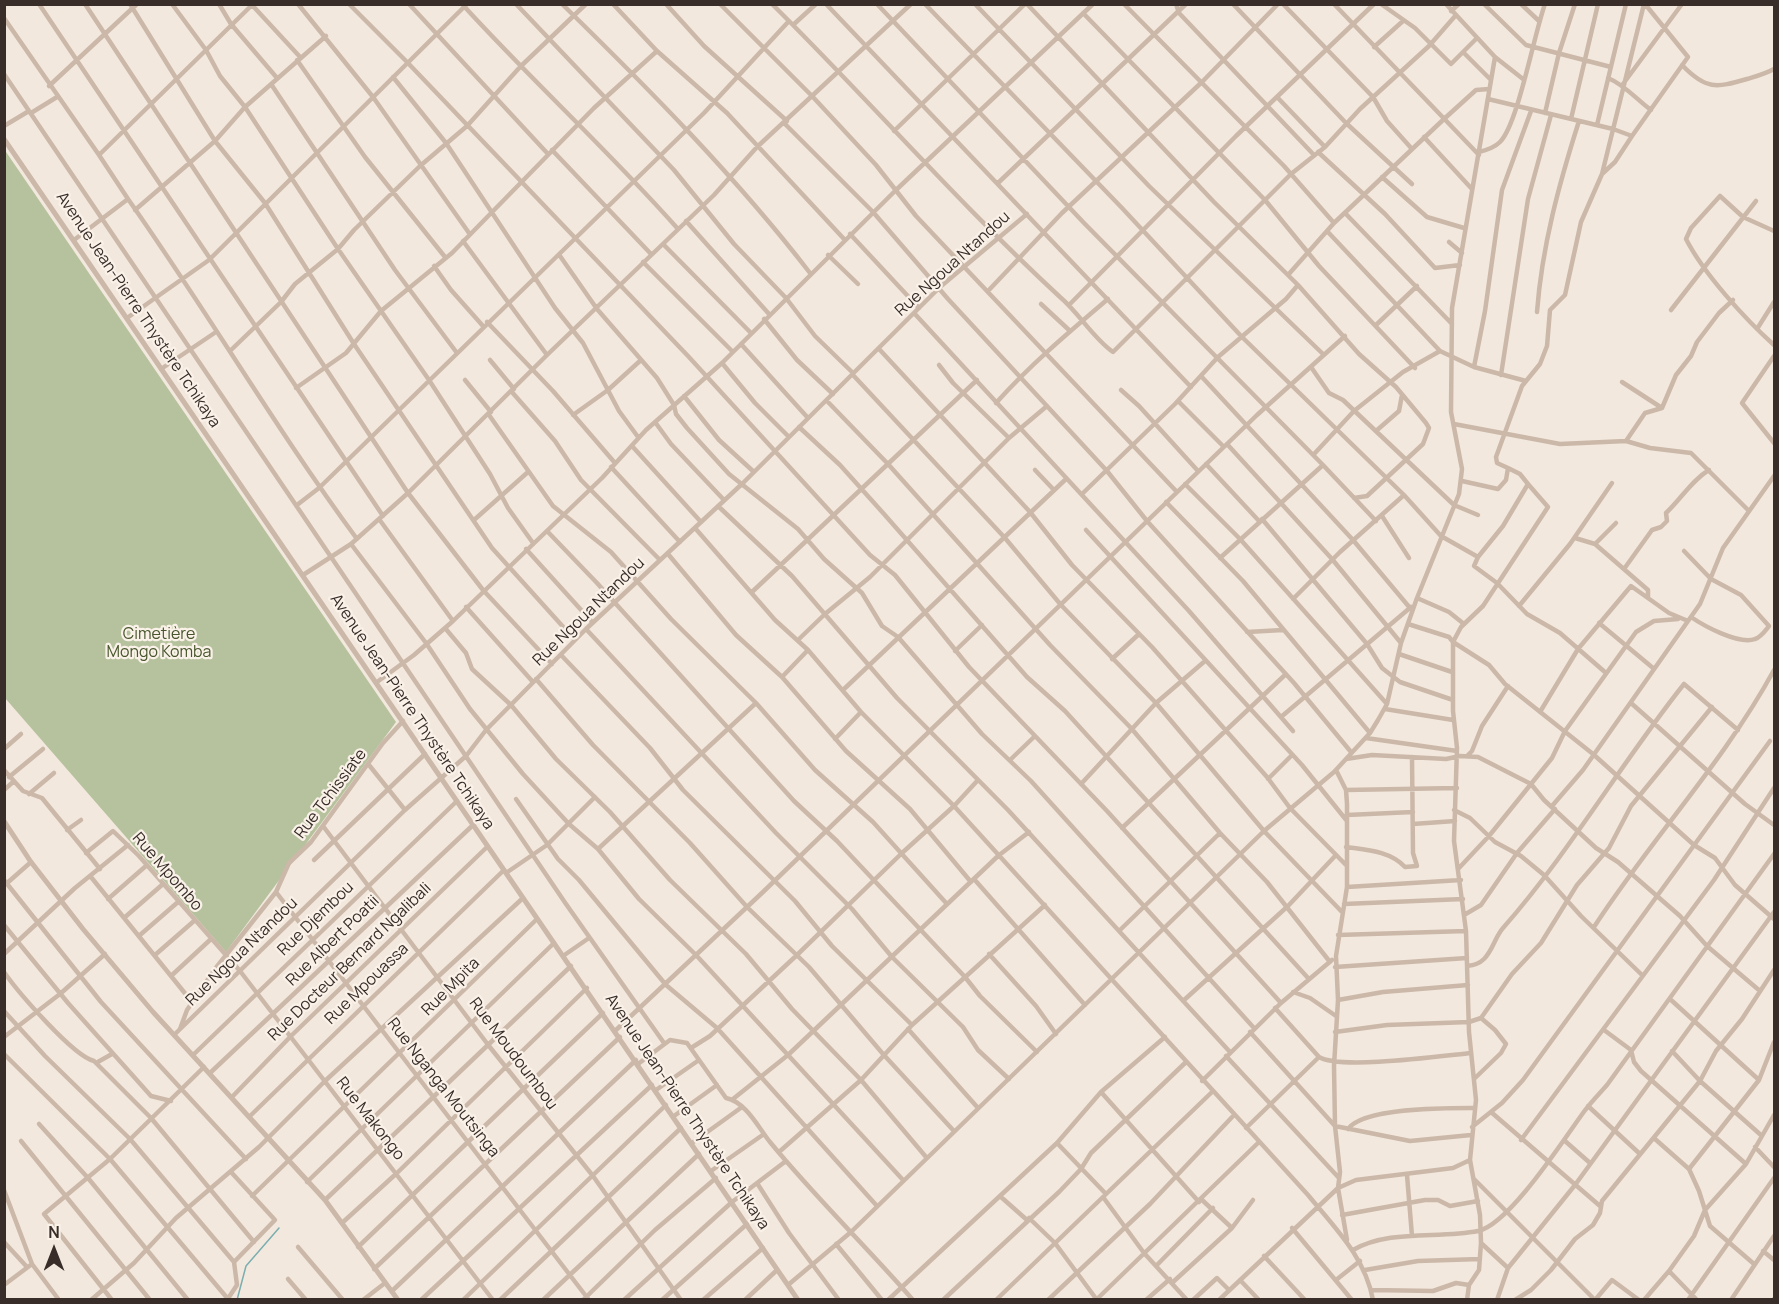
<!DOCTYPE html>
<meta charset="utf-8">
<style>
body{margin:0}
#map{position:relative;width:1779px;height:1304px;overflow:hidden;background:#f3e8dd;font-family:Manrope,sans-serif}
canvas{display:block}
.frame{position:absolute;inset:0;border:6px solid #382d29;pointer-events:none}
.north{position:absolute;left:24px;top:1220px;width:60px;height:60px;-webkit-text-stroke:4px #faf2e9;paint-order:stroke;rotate:0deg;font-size:16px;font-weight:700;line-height:24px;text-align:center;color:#382d29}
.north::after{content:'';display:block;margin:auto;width:21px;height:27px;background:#382d29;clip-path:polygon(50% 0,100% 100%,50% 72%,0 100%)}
</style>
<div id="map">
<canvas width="1779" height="1304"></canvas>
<div class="frame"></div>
<div class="north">N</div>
</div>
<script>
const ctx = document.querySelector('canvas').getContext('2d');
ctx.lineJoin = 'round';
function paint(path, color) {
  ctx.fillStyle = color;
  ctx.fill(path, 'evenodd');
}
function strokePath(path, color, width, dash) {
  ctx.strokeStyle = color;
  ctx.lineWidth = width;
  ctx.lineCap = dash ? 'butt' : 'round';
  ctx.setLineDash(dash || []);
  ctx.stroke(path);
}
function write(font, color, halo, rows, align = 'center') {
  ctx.font = font + ' Manrope,sans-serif';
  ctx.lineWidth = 4.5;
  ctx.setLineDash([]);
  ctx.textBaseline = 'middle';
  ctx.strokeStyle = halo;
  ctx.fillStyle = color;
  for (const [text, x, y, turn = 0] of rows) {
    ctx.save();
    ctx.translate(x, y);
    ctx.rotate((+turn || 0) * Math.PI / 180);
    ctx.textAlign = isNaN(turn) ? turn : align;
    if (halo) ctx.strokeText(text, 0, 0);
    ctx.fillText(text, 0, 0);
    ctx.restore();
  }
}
paint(new Path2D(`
 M 4,149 L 396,722 L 226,952 L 5,698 Z`), '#b5c29d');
strokePath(new Path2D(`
 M 237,1300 L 246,1266 L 279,1228`), '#7baeb0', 1.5);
strokePath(new Path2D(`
 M 39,4 L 383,516
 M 85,4 L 408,493 L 483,590 L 552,664
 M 130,4 L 215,141 L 265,203 L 354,344 L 492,548 L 575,640
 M 172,4 L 206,50 L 220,76 L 245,107 L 338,249 L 429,380 L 490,474 L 508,508 L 533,543
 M 219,4 L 231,24 L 277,78
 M 298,4 L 373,97 L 469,233
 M 349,4 L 407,62 L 688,356 L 870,555 L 895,575 L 969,667 L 1107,811 L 1281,1003
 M 409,4 L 548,154
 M 462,4 C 532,81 609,151 678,229
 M 516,4 L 674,170 L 734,244 L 786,298 L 815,336 L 853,373
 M 562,4 C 649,89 736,177 810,273
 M 613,4 L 657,51 L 727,113 L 844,239
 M 666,4 L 704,46 L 787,121
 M 720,4 L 812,96 L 876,165 L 916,216 L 1177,492
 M 772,4 C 870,101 959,204 1060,297 C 1079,313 1093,338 1113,352 L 1291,174 L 1325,147 L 1360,109 L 1429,46 L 1456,15
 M 826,4 L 1191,387
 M 877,4 L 1084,223 L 1323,465 L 1220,558
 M 925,4 L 1122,208 L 1242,337 L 1404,495 L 1441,536 L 1478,557
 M 975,4 L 1149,186 L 1324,355
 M 1027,4 L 1214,202 L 1298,285 L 1359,354 L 1396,387 L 1426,423 L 1429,428 L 1423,444 L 1367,496 L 1354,498
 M 1124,4 L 1284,166 L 1334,223
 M 1176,4 L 1179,13 L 1314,155
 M 1233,4 L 1346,123 L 1412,184
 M 1283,4 L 1373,97 L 1387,121 L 1412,149
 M 1334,4 L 1479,155
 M 1381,4 L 1415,28 L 1451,64 L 1477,38
 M 1446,4 L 1495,57 L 1523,79
 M 1484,4 L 1526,45 L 1611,67
 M 1521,4 L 1539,21
 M 252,5 L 301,58
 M 1451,11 L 1459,4
 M 1083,13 L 1265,200 L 1319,266 L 1415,368
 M 4,18 L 99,155
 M 793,25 L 816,4
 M 1374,47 L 1403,21
 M 1464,53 L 1491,80
 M 297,60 L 365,157 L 445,257
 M 1682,65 C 1706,90 1716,88 1747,79 C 1757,76 1765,74 1774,69
 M 4,74 L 566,904 L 664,1043
 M 393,77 L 446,143 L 555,308 L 583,343 L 619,411 L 638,437
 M 1608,78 C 1625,85 1636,99 1651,110
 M 271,84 L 395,270 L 457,353
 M 1623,84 L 1682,4
 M 49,86 L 137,4
 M 1277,97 L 1325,147
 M 1488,99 L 1613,129 L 1632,136 L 1615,162 L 1602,174
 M 31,113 L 57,97
 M 1545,113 L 1559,53 L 1575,4
 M 1571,119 L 1598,4
 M 784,123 L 873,212 L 948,299 L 1107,471 L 1147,521 L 1294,683 L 1351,752
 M 1597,125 L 1626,4
 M 4,126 L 29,111
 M 894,131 L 1025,4
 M 1632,136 L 1688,57 L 1645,4
 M 1424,137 L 1471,188
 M 552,150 L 651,254
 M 1318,152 L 1385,214 L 1435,268 L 1460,265
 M 1479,152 C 1487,150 1494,148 1500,142 C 1518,124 1534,34 1545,4
 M 1382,177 L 1427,217 L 1464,228
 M 998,183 L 1186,4
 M 128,199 C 207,311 276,429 357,539
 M 135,210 L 215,141 L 245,107 L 326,36
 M 1345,213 L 1452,324
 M 686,221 L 769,314
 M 1327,231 L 1440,351
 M 1774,231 L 1743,217 L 1720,196 L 1691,228 L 1686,239 C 1704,274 1745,319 1774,345
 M 850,234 L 919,308
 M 74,240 L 128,199 L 99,155 L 253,4
 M 463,241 L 547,355
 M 1449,242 L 1462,253
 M 663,244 L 751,333
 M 828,255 L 858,284
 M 560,256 L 597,309 L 657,378 L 674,405 L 676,414 L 687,428 L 729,474 L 798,529 L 824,559 L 862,593 L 882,626 L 898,637 L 982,734 L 1031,781 L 1254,1028
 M 643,262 L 733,352
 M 434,266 L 451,290 L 483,326
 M 1288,275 L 1334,223 L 1444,119 L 1476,90 L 1489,89
 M 988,291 L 1062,213 L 1202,82 L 1278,4
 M 1041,304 L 1069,330
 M 1069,305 L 1236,136 L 1374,4
 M 1671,310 L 1756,201
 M 1537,312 C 1542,246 1559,184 1579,121
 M 914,313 L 1189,611 L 1293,731
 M 127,318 L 209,260 L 467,4
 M 764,319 L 797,360 L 833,394
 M 487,322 L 553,391 L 615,463
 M 1376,325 L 1417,286
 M 1757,329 L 1774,302
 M 741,344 L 808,418
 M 880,350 L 1030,512 L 1072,565 L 1152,647 L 1267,777 L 1290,808 L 1346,865
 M 230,351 L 281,302 L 295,284 L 338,249 L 354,230 L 420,166 L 467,126 L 520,67 L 586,4
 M 1774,356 L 1742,403 L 1774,443
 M 490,360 L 514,389
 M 722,363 L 755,403 L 789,437
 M 939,365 L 953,383 L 1009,438
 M 1311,367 L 1329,393 L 1343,400 L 1454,505 L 1478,515
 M 1474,367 L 1485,311 L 1502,190 L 1531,111
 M 161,369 L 216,332
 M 853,375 L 1005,538 L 1061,605 L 1156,703 L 1264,831 L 1342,912
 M 1501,375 L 1528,199 L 1551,115
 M 1201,376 L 1353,540 L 1410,608
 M 465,380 L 491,412
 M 1622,382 L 1662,408
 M 296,388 L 346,353 L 381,311 L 452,253 L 594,108 L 657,51
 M 1121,390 L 1139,406 L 1198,471
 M 511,391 L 555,441 L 581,480 L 660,560
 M 684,396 L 719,440 L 754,472
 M 827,401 L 888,464 L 1050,645 L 1131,728 L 1220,833 L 1267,882 L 1330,962
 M 1178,401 L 1224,447
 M 996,403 C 1031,364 1068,333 1108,299
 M 489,415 L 553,506 L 611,552 L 671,619 L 756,703 L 815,770 L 873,822 L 947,904
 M 573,415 L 608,390 L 641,360
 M 655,422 L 671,444 L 724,500
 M 1454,424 L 1560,444 L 1626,441 L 1650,448 L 1691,453 L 1748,510
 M 799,427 L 840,465 L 884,514 L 1027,677 L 1065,711 L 1308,978
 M 1376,431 L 1399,411 L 1402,395
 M 1626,441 L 1645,413 L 1662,408 L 1676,375 L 1691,356 L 1697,342 L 1719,313 L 1733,300
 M 1227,444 L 1332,559 L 1401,643
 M 632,446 L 701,522
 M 1315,453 L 1354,411 L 1403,372 L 1440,351 L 1474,367 L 1526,381
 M 1206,464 L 1259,521
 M 1323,465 L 1376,521
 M 611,467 L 680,542
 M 1508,468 L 1520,474 L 1528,484
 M 1035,470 L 1053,489
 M 1462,481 L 1498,489 L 1506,480 L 1508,468 L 1497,463 L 1496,457 L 1522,386 L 1540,364 L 1547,346 L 1550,310 L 1565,295 L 1581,222 L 1602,174 L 1644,4
 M 1185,484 L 1240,539 L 1387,704
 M 1082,494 L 1175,404 L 1218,357 L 1286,299 L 1298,285
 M 1166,502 L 1243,581 L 1370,733
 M 297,505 L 319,488 L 704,113 L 789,21
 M 718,506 L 792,576 L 897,698 L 1008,810 L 1230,1052
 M 1382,516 L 1409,558
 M 379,519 L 453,621
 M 1262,519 L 1367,644 L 1382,668 L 1400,682 L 1453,700
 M 474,520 L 528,472
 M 695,528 L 775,620 L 808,650 L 861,712 L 954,806 L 1308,1195 C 1335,1228 1365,1257 1373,1300
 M 1086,530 L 1302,765 L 1347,821
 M 547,531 L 597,583 L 794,801 L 837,841 L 965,977 L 980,996 L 1037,1052
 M 1575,538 L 1595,544 L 1648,590 L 1648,598
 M 351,544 L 426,643 L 470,709 L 523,774 L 569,824 L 598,849 L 639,899 L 696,955 L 903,1180
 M 1595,544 L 1616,523
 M 526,549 L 592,622
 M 1684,551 L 1711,579 L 1741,595 L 1769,626 C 1765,631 1761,637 1755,639 C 1739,645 1704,626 1691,617
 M 668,554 L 736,635 L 782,677 L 846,751 L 910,809 L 971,882
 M 1624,569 L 1652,530 L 1661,527 L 1667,521 L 1666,513 C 1681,499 1692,480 1709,470
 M 303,575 L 351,544 L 408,493 L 547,355 L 714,195 L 757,147 L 911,4
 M 752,592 L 977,380
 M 1417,598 L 1449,612 L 1464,624
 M 1293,599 L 1340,552 L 1404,495
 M 1519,606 L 1570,544 L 1612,483
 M 466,607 L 533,682
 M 1599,623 L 1653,668
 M 1408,624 L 1449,637 L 1453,642 L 1489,665 L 1505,684 L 1593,754 L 1694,845 L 1715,858 L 1735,885 L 1774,919
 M 445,628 L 466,653 L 472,669 L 511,705 L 556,759 L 610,812 L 670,880 L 746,954 L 792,1009 L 861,1080 L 926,1157
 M 586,629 L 776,833 L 852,909 L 892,957 L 963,1027 L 978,1050 L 1009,1079
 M 1247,632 L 1283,630
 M 798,640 L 825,614 L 870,577 L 1009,438 L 1047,406
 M 955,651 L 982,625
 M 1399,654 L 1452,672
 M 561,655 L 650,748 L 683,790 L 795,901 L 832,946 L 912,1025
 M 1112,659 L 1139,634
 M 782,677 L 808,650
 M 536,679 L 593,745 L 690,843 L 747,907 L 809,967 L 883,1054 L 953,1130
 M 377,682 L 414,655 L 453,621 L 602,478 L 646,430 L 722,363 L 896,190 L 1093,4
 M 843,690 L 1066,479
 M 1631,703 L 1745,804 L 1774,825
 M 1385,709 L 1453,720
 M 1540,712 L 1578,649 L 1631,586 L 1669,613 L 1688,621
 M 1281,717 L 1411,607
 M 1366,738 L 1457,751
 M 835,739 L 861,712
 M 4,749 L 21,734
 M 1467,756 L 1472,751 L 1482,726 L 1508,686
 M 1346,759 L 1372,755 L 1446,759 L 1460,756 L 1478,757 L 1531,784 L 1544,800 L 1596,848 L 1618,862 L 1680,916 L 1707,946 L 1760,991
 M 1010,760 L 1035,736
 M 369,765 L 405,810
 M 4,770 L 23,791 L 42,798 L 100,869
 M 1336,770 L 1346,790 L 1347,804 L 1347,887 L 1336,956 L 1338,1000 L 1334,1066 L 1335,1126 L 1340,1172 L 1338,1188 L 1347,1240
 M 9,777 L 43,749
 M 1268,779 L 1292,755
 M 1081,784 L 1156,703 L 1205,661
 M 4,790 L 13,782
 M 1346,790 L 1457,788
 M 29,794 L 54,773
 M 516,799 L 558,859 L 579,880 L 666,985 L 717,1028 L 877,1206
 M 1552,806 L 1583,770 L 1700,604 L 1723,548 L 1774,476
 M 1454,810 L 1470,818 L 1495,842 L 1521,856 L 1544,875 L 1581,916 L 1642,975
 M 1347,815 L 1413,812
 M 1413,824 L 1455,821
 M 323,826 L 489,1046 L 593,1176 L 681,1300
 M 1122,828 L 1286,674
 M 67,830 L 81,820
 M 1346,847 C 1367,850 1390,851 1405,867 L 1417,866 L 1413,853 L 1412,757
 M 598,849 L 756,703
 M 86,853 L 113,831 L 139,856 L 240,971 L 493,1300
 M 314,860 L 425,754
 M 1459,868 L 1489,836 L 1552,758 L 1565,731 L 1636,632 L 1654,621 L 1678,619
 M 506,873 L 547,845 L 595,797
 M 91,877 L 192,1002
 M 974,879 L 1085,1005
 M 4,880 L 101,1002 L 246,1159
 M 6,884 L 31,862
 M 1347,887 L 1461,880
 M 276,892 L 589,1300
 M 108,899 L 147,865
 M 1344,904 L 1463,899
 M 1464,915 L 1481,905 L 1517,853 L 1555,809
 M 124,918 L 163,884
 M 4,925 L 68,1003 L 151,1096 L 171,1101
 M 1594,927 C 1651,839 1724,762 1774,670
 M 1119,931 L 1220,833
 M 140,935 L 178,902
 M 1338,935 L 1466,931
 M 4,954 L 75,888 L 128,845
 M 989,954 L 1036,1006 L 1056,1034
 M 155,955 L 194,921
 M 563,956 L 589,938
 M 1467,966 C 1474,965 1479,964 1484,959 C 1493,950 1495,937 1503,928 C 1570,852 1621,763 1684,684 L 1738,730
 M 1335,967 L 1467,958
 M 4,972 C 18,992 73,1056 94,1061 L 151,1118 L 254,1242
 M 171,976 L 211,939
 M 1293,992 L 1310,998 L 1336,1016
 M 1670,999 L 1759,1080
 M 1338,1000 L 1383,992 L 1468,985
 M 1183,1001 L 1288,906 L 1336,855
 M 1275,1008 L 1319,1057 C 1340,1070 1441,1056 1471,1053
 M 4,1011 L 45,1056 L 130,1139 L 234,1262 L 237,1285 L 227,1300
 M 1481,1018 L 1512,974 L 1541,943 L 1577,885 L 1609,848 L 1631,806 L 1712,707
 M 180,1029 L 187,1010 L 215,969 L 276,892 L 289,863 L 311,842 L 383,743 L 403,721
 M 908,1029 L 978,1108
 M 616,1030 L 763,892 L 1257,415 L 1345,336
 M 1604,1030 L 1631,1050 L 1634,1062 L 1641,1071 L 1746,1164
 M 1250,1032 L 1335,1126 L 1410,1141 L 1471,1135
 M 1335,1032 L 1387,1025 L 1469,1022 L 1481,1018 L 1495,1030 L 1506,1044 L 1501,1053 L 1474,1079
 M 174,1035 L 405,810 L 466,756 L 486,730 L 586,629 L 743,483 L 940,287 L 1027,214
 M 4,1037 L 60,994 L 105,954
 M 691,1048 L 710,1036 L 797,955 L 902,853 L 954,806 L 978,780
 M 1672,1051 L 1700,1081 L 1762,1136
 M 4,1054 L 110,1159 L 228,1299
 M 193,1055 L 457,801
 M 1226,1056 L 1339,1178
 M 96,1063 L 112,1054
 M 638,1064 L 670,1040 L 687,1043 L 726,1098 C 746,1102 758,1127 770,1142 C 815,1197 866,1246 913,1300
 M 210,1073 L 472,826
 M 1202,1081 L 1281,1003 L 1332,960
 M 656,1090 L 699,1060
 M 1101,1092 L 1199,1202
 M 232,1097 L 291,1036 L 487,847
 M 733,1099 L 788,1055 L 998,856 L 1029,832
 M 1588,1106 L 1640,1154
 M 1491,1112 L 1600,1206
 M 674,1116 L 717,1085
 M 249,1117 L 504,870
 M 39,1124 L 88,1178 L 188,1300
 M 1472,1127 L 1502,1103 L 1523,1080 L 1770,741
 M 1246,1128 L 1319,1057
 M 1348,1129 C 1364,1107 1449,1108 1475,1108
 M 1655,1139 L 1689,1169 L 1699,1191 L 1710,1226 L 1754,1264
 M 1521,1140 L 1714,880 L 1774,788
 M 21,1141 L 150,1300
 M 1565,1141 L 1590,1163
 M 692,1143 L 742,1107
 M 1057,1143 L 1106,1194
 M 1755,1147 L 1774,1167
 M 779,1152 L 861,1080 L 912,1025 L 1045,905
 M 1689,1169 L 1759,1080 L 1774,1042
 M 711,1171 L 764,1134
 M 231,1172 L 275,1220 L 234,1262
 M 1407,1175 L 1412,1236
 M 1475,1180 L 1595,1300
 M 307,1182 L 554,943
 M 757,1183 L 789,1233 L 839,1300
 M 4,1190 L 32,1264 L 59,1300
 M 252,1196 L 537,919
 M 1001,1197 L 1027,1220
 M 1103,1197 L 1144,1253 L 1187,1300
 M 325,1200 L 571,966
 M 1342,1215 L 1425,1200 L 1438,1200 L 1450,1206 L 1478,1201
 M 1029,1218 L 1055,1243 L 1097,1300
 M 342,1223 L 397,1173 L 587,988
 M 1232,1228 L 1253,1200
 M 1292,1228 L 1352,1300
 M 4,1242 L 27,1267
 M 1481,1243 L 1508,1268
 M 836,1244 L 882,1300
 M 298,1247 L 343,1300
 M 358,1247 L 603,1013
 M 1353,1250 C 1390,1229 1438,1239 1478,1231 C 1509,1225 1564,1139 1583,1113 C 1590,1103 1599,1094 1607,1085 L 1774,854
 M 1763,1251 L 1774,1260
 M 1264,1256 L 1305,1300
 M 1156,1266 L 1213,1208
 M 374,1269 L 620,1037
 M 1365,1270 L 1418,1261 L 1480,1259
 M 1669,1271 L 1694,1236 L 1705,1210 L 1746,1164 L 1774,1115
 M 288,1279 L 306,1300
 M 1240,1280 L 1259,1300
 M 1336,1280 L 1360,1261
 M 1173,1282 L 1232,1228 L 1201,1199
 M 4,1285 L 32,1264
 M 788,1285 L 851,1232 L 1264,831 L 1334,772 L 1370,733 L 1378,720 L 1387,704 L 1401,643 L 1417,598 L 1459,494 L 1462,469 L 1451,412 L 1452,308 L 1495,57
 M 1372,1290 L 1433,1291 L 1456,1283 L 1469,1285
 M 392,1291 L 636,1060
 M 91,1300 L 134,1263 L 176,1218 L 259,1147 L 325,1081 L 523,898
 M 112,1300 L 44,1214 L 110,1159 L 204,1067
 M 363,1300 L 385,1283
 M 421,1300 L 652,1085
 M 463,1300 L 666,1105
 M 500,1300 L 681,1128
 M 543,1300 L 699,1154
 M 583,1300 L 655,1230 L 716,1178
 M 624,1300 L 732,1202 L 786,1161
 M 662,1300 L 747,1224
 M 703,1300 L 763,1248
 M 745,1300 L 777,1270
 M 888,1300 L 1057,1143 L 1101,1092 L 1165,1037
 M 943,1300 L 1059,1192 L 1081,1169 L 1091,1153 L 1185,1063
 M 996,1300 L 1212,1092
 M 1048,1300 L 1150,1204 L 1234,1115
 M 1096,1300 L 1259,1142
 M 1146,1300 L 1170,1279
 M 1193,1300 L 1217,1278 L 1229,1290
 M 1219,1300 L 1338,1188 L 1356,1180 L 1453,1168 L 1470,1160
 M 1467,1300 L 1469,1285 L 1479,1270 L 1481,1243 L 1480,1215 L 1470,1160 L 1476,1100 L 1469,1032 L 1466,931 L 1454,841 L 1457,748 L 1453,711 L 1453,642 L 1461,627 L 1483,606 L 1548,507 L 1528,484 L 1503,526 L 1478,557 L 1474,566 L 1497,583 L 1527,614 L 1560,633 L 1606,673
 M 1497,1300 L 1508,1268 L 1575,1185 L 1774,912
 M 1515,1300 L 1531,1290 L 1551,1270 L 1575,1239 L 1593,1225 L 1600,1213 L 1602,1201 L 1700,1081 L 1716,1051 L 1742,1019 L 1774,970
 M 1595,1300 L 1612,1280 L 1639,1300
 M 1644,1300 L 1669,1271 L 1697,1300
 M 1688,1300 L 1774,1178
 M 1731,1300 L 1774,1236
 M 1774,1300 L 1774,1299`), '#cbb8a9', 4.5);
strokePath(new Path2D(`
 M 4,139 L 798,1300
 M 4,821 L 31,862 L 83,929 L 153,1012 L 325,1200 L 398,1300`), '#cbb8a9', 5);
write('16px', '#382d29', '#faf2e9', [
 ["Rue Ngoua Ntandou",953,264,-42],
 ["Avenue Jean-Pierre Thystère Tchikaya",138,310,56],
 ["Rue Ngoua Ntandou",589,612,-44],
 ["Avenue Jean-Pierre Thystère Tchikaya",412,712,56],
 ["Rue Tchissiate",331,794,-53],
 ["Rue Mpombo",167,872,49],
 ["Rue Djembou",316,919,-44],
 ["Rue Albert Poatii",333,941,-44],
 ["Rue Ngoua Ntandou",242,952,-44],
 ["Rue Docteur Bernard Ngalibali",350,962,-44],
 ["Rue Mpouassa",367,984,-44],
 ["Rue Mpita",451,987,-45],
 ["Rue Moudoumbou",513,1054,53],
 ["Rue Nganga Moutsinga",443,1088,52],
 ["Avenue Jean-Pierre Thystère Tchikaya",687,1112,56],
 ["Rue Makongo",370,1119,52]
]);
write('16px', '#47562c', '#faf2e9', [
 ["Cimetière",159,635],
 ["Mongo Komba",159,653]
]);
</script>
